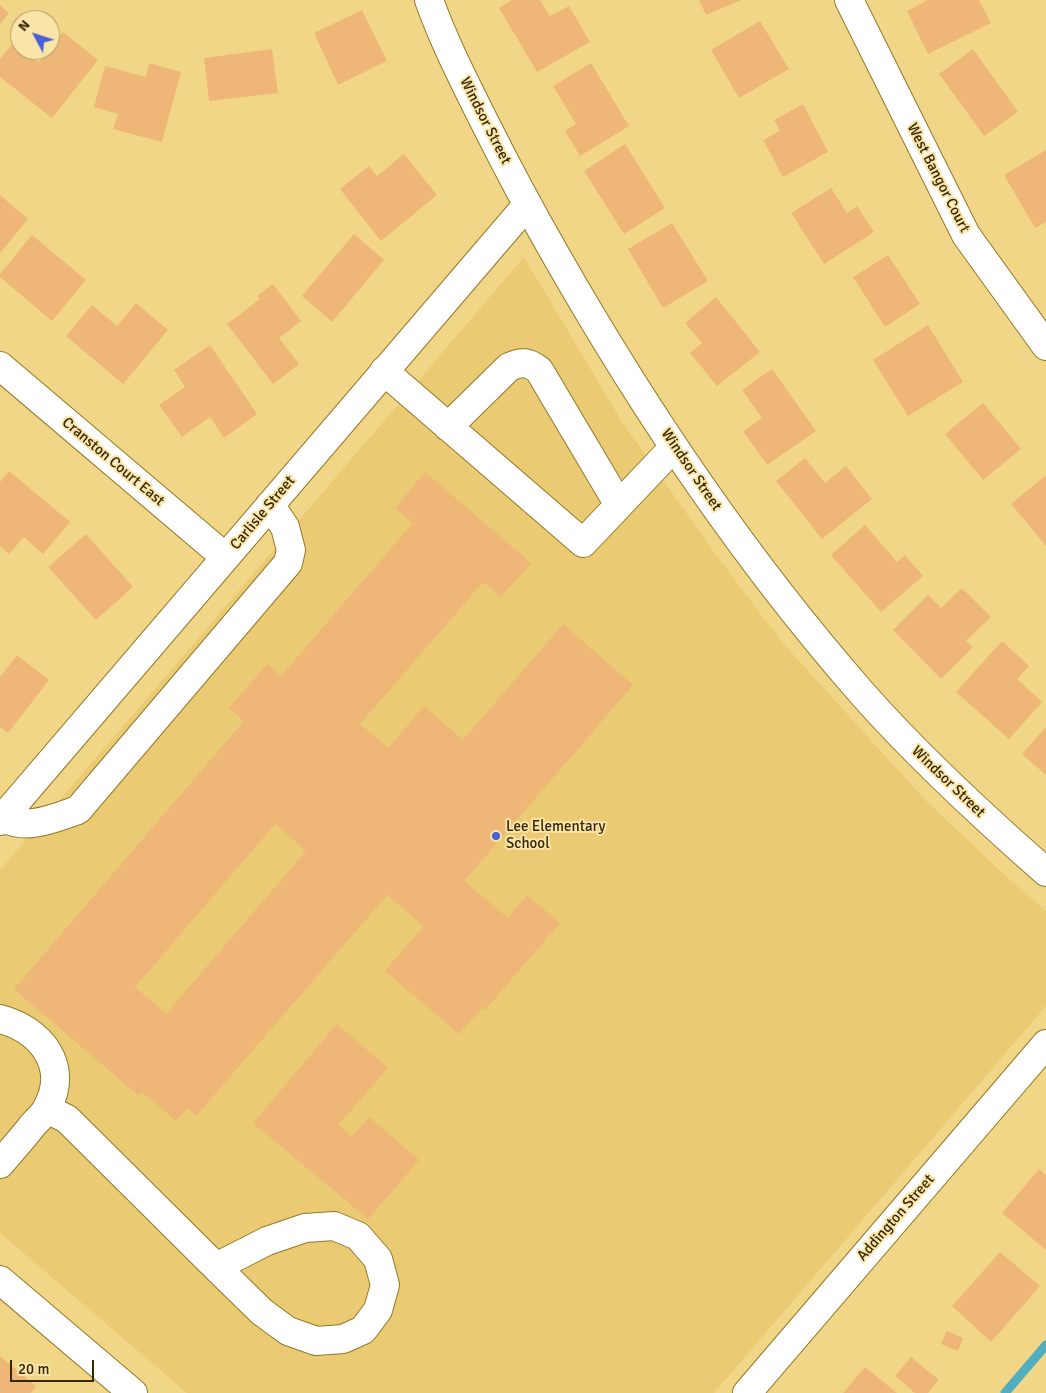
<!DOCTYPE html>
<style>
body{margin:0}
#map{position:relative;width:1046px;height:1393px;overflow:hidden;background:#f2d688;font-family:Signika,sans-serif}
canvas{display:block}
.north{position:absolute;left:10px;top:10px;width:50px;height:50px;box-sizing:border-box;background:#fae4a7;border:1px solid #ab9967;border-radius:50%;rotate:310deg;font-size:14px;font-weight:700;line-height:20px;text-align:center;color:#342807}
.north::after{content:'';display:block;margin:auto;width:18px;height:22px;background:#4861d5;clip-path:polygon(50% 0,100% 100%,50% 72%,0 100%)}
.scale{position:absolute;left:10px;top:1360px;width:84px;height:22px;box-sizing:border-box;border:2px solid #342807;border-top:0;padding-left:6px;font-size:15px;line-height:18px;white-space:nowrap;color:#342807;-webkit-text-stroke:4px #fae4a7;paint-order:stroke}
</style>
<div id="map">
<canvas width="1046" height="1393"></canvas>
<div class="north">N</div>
<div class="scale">20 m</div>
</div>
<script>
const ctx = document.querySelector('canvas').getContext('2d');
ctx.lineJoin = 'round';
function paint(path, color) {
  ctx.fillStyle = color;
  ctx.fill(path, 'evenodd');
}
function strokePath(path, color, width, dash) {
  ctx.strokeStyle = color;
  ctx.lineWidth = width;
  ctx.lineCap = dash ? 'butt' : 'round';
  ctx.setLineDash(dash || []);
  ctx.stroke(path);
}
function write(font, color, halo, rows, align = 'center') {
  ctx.font = font + ' Signika,sans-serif';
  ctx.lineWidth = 4;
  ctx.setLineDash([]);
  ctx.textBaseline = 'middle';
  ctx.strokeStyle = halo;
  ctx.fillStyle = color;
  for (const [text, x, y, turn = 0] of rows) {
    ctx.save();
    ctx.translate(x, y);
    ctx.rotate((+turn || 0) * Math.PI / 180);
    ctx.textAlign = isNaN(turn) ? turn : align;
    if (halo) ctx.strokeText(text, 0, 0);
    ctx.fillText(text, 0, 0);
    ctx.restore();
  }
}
paint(new Path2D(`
 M 524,257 L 622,422 L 714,552 L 781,641 L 927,802 L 1008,878 L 1046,911 L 1046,1006 L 714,1393 L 187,1393 L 0,1233 L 0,870 Z`), '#eaca73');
strokePath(new Path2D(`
 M 1005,1393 L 1046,1345`), '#50aebe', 9);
paint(new Path2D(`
 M 512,0 L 540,0 L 550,16 L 569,6 L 590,42 L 537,72 L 499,8 Z
 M 699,0 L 741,0 L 706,15 Z
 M 926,0 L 979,0 L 991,23 L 928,54 L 907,11 L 926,1 Z
 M 0,5 L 9,13 L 0,24 Z
 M 362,10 L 387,61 L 338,85 L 314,33 Z
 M 760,21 L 789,69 L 739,98 L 711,50 Z
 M 63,32 L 98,60 L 52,118 L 0,77 L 0,59 L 14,42 L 20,47 L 20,50 L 24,50 L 39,62 Z
 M 272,49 L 278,93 L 209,101 L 204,58 Z
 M 973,49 L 1018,112 L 984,136 L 939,74 Z
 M 149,63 L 181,72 L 162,142 L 113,129 L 118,114 L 94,107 L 105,66 L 146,77 Z
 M 591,63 L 629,126 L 580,156 L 565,131 L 576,124 L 553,86 Z
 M 803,104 L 828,152 L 783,177 L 763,140 L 780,131 L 774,120 Z
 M 625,144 L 665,208 L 624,234 L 584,171 Z
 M 1046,150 L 1046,222 L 1035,228 L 1004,175 Z
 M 404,154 L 437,195 L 381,241 L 340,189 L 369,166 L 377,176 Z
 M 831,188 L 847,213 L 857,206 L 874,232 L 824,264 L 791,213 Z
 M 0,195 L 28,219 L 0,253 Z
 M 672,223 L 708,281 L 663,308 L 628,249 Z
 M 354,234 L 384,260 L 332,322 L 302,296 Z
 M 32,235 L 86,280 L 52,321 L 0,277 L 0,274 Z
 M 888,255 L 920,304 L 885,327 L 853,277 Z
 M 273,284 L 301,321 L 279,338 L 299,364 L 273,384 L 227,324 L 260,299 L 257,296 Z
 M 716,297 L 760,352 L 717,386 L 690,353 L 702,343 L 685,323 Z
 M 136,303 L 168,330 L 123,384 L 66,336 L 92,305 L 117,326 Z
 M 928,325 L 963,382 L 908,416 L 873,360 Z
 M 210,345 L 257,414 L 224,438 L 210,417 L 182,437 L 159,405 L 185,387 L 174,370 Z
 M 772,369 L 816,431 L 767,465 L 743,431 L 762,418 L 742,390 Z
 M 983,403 L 1021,449 L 983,480 L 945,434 Z
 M 805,458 L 825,483 L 846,466 L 872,499 L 822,539 L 776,481 Z
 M 9,471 L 70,522 L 43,554 L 24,537 L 9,554 L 0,546 L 0,482 Z
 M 425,472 L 531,563 L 501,597 L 483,582 L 360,724 L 388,748 L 424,706 L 463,740 L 563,624 L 633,685 L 464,881 L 508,918 L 527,895 L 560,923 L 485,1010 L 482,1008 L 459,1034 L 385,971 L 424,926 L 387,895 L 196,1116 L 187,1108 L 176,1121 L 142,1092 L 139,1096 L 14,989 L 244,721 L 229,708 L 267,664 L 281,676 L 413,523 L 395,508 ZM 275,824 L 306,851 L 166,1014 L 135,987 Z
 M 1045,476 L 1046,478 L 1046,546 L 1011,504 Z
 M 865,525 L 897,562 L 905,555 L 923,576 L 881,612 L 831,555 Z
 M 86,534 L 133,587 L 96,620 L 48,567 Z
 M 962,588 L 991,617 L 966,641 L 973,647 L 941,679 L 893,630 L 928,595 L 941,608 Z
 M 1002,641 L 1029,666 L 1017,679 L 1042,702 L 1009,739 L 956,692 Z
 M 17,655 L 49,680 L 8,733 L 0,727 L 0,677 Z
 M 1046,727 L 1046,775 L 1022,754 Z
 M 337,1024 L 388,1068 L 338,1125 L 352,1137 L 369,1117 L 419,1160 L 368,1219 L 253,1123 Z
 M 1039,1169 L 1046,1175 L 1046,1250 L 1002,1213 Z
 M 1000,1252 L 1040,1286 L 991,1342 L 952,1306 Z
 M 947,1331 L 963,1338 L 958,1351 L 941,1344 Z
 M 0,1356 L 36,1386 L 31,1393 L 0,1393 Z
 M 911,1357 L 939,1380 L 928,1393 L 915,1393 L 895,1376 Z
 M 865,1367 L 897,1393 L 843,1393 Z`), '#eeb778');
const minor = new Path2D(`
 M 429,0 C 444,42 465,83 485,123 C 507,167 530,210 554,252 C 642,407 743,557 860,691 C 917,756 981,815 1046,872
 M 849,0 L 966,235 L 1046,346
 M 0,366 L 225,557
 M 384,371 L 583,543 L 674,447
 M 448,427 L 509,367 C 522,361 528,362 539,370 L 619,505
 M 0,815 C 22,833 55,818 78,810 L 288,563 L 291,550 L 285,527 L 270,505
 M 0,821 L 527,205
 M 0,1019 C 41,1030 70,1066 47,1108 C 44,1115 37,1120 32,1126 C 22,1139 11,1151 0,1164
 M 47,1109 L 67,1119 L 216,1267 L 262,1312 L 288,1331 L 316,1341 L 343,1339 L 363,1330 L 378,1310 L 385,1285 L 378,1259 L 358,1236 L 334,1226 L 305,1228 L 267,1241 L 216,1267
 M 0,1280 L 133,1393
 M 747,1393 L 1046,1044`);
strokePath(minor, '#937828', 30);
strokePath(minor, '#fff', 28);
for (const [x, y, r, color] of [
 [496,836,5,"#4861d5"]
]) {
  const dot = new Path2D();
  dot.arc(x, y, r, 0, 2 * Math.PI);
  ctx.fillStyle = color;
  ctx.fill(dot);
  strokePath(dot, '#fae4a7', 2);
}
write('15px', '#342807', '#fae4a7', [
 ["Windsor Street",485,121,63],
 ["West Bangor Court",938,178,63],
 ["Cranston Court East",113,462,40],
 ["Windsor Street",691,470,56],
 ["Carlisle Street",263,513,-50],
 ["Windsor Street",948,782,44],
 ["Addington Street",896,1218,-49]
]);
write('15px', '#342807', '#fae4a7', [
 ["Lee Elementary",506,827],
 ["School",506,844]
], 'left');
</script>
